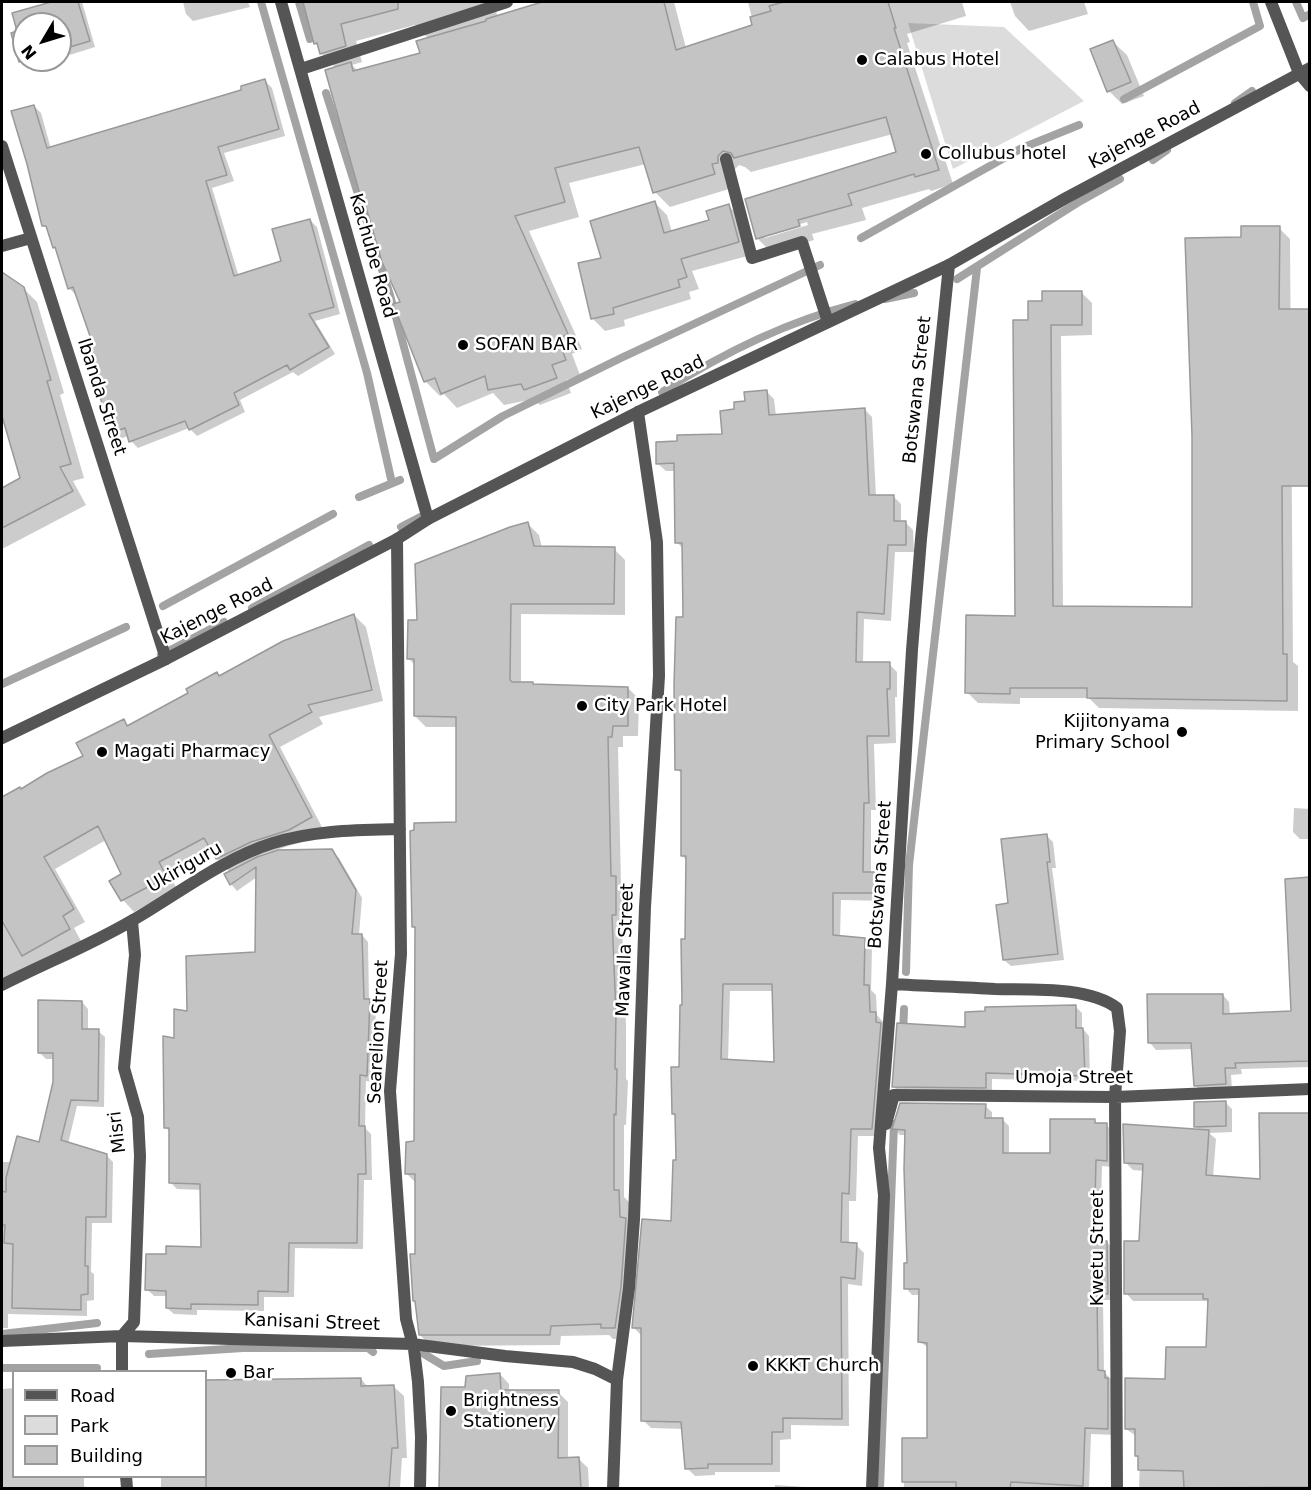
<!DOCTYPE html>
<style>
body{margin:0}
#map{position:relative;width:1311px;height:1490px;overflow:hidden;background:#fff;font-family:"DejaVu Sans",sans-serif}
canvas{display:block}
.frame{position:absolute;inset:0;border:3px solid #000;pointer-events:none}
.legend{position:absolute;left:12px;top:1370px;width:195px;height:108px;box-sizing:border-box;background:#fff;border:2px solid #999;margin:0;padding:8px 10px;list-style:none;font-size:18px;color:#000}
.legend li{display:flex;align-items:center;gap:12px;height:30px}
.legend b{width:30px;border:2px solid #999}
.north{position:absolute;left:12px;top:12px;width:60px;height:60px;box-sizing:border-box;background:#fff;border:2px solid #999;border-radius:50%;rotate:232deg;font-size:16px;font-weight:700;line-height:24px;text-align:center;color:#000}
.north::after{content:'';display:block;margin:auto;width:21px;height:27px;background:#000;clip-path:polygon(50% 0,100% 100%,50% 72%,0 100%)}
</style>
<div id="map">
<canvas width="1311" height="1490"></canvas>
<div class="frame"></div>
<ul class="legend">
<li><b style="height:8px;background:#555"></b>Road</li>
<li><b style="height:16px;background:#dcdcdc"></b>Park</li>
<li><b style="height:16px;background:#c4c4c4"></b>Building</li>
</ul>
<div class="north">N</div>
</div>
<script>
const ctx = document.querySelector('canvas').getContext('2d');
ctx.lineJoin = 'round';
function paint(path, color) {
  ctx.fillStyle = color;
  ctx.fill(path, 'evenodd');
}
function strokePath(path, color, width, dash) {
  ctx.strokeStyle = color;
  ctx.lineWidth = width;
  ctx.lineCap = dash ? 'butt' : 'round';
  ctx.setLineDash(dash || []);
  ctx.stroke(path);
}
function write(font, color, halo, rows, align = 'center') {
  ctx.font = font + ' "DejaVu Sans",sans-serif';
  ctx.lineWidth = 5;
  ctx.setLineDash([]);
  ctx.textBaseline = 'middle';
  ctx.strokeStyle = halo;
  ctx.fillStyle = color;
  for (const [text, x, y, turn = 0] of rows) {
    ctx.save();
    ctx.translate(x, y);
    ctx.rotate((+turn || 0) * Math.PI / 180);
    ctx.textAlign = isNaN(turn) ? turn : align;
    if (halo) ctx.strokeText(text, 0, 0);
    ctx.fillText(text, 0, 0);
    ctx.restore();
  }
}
paint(new Path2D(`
 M 908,23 L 1004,27 L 1084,101 L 953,169 Z`), '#dcdcdc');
paint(new Path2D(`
 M 56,2 L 82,2 L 95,47 L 60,58 L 60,24 L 24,24 L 24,60 L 52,60 L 27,67 L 21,61 L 19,32 L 14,14 Z
 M 183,2 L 248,2 L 250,7 L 193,21 L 186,14 Z
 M 304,2 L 515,2 L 495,8 L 498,18 L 492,24 L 581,2 L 674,2 L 686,48 L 754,26 L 748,2 L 962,2 L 966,16 L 907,34 L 910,42 L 907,43 L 953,184 L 931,191 L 929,189 L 862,208 L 866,220 L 812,234 L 814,240 L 772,253 L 757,238 L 898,153 L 893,134 L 751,172 L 745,167 L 739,165 L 733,171 L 729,189 L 670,207 L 655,192 L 646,164 L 569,183 L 579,217 L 529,231 L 582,349 L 572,354 L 580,375 L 566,380 L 571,393 L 540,405 L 534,399 L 504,405 L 493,393 L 457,408 L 444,394 L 440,396 L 425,381 L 336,68 L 321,53 L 320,48 L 315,43 ZM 415,25 L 428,38 L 422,54 L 359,72 L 352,65 L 362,62 L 356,41 ZM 807,222 L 808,225 L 765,238 L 765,235 Z
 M 1010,2 L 1084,2 L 1088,14 L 1029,31 L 1015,16 Z
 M 1113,42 L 1127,55 L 1144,96 L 1122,104 L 1109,91 Z
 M 265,81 L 272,88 L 285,136 L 224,153 L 234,181 L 212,188 L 239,277 L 283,262 L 310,220 L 317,227 L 340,314 L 315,321 L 335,354 L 298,376 L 293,372 L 240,400 L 245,412 L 197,436 L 189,428 L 138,448 L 131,441 L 129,436 L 119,439 L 112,432 L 93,340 L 76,295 L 69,288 L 58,251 L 54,247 L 49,230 L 44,225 L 34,106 L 41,113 L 51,149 L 243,91 Z
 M 655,203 L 667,215 L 672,232 L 710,221 L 729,206 L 741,218 L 751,255 L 692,271 L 699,289 L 689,292 L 691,299 L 624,320 L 625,326 L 605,331 L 592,318 L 603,259 Z
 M 1279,228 L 1290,239 L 1293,662 L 1298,666 L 1298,711 L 1099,708 L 1089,698 L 1020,698 L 1020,704 L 978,703 L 967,692 L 1016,618 L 1029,321 L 1044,303 L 1082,293 L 1092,303 L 1092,335 L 1061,336 L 1063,608 L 1193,609 L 1242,239 Z
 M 2,275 L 23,288 L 37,302 L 64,393 L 60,395 L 84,478 L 73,481 L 86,505 L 2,549 L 2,490 L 22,479 L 4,419 L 2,417 Z
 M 766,391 L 774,399 L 776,416 L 864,409 L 872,417 L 876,496 L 893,496 L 901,504 L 901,522 L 905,522 L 913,530 L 914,552 L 895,552 L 891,621 L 864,619 L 863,663 L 889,664 L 897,672 L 897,697 L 895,697 L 896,743 L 874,744 L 876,810 L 871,810 L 871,873 L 877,873 L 885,881 L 885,901 L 841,900 L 840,937 L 864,939 L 872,947 L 871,990 L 876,995 L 877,1015 L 883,1022 L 880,1136 L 858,1136 L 856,1201 L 849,1201 L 849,1244 L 856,1245 L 864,1253 L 862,1286 L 848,1284 L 849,1426 L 791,1425 L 791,1439 L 780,1440 L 780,1472 L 715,1472 L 715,1475 L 695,1476 L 687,1468 L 684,1429 L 651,1428 L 643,1420 L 642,1336 L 634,1328 L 672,1223 L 677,1161 L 676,1117 L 673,1114 L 681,1068 L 686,940 L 687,861 L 682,855 L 682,774 L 677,769 L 685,619 L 683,549 L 677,542 L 676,471 L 666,471 L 658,464 L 679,443 L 724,435 L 735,411 ZM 730,991 L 773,991 L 776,1064 L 728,1061 Z
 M 528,524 L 539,535 L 542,548 L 614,549 L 625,560 L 625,615 L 521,614 L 521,684 L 628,688 L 639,699 L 638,736 L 623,736 L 623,747 L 618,747 L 621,884 L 626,889 L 626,925 L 622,925 L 626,1026 L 626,1079 L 628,1081 L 626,1125 L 624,1125 L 624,1197 L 629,1202 L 626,1339 L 613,1339 L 609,1335 L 561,1336 L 560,1345 L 431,1346 L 420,1335 L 417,1255 L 417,1184 L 407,1174 L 415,1143 L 417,930 L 414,927 L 457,824 L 457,727 L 426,727 L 415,716 L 415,665 L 409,659 L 418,622 Z
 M 354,615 L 366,627 L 383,701 L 319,717 L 323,724 L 280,747 L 323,829 L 301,842 L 263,854 L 230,870 L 230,872 L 217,859 L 213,851 L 169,874 L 177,889 L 134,912 L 123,900 L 123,874 L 106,840 L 55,869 L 85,922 L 74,928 L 81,941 L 2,986 L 2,798 L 20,788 L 21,790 L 85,757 L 124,721 L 129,726 L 220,677 Z
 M 1294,808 L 1310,809 L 1310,839 L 1300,839 L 1293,832 Z
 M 1047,836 L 1053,842 L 1056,868 L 1052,868 L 1064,960 L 1011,966 L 1004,960 L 1010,905 Z
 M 332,851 L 339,858 L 362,898 L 359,935 L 362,935 L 368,942 L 369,1001 L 376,1007 L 373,1082 L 366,1081 L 365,1128 L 371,1134 L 372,1180 L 364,1180 L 363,1249 L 295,1248 L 294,1297 L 264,1297 L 264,1311 L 197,1310 L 197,1315 L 174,1314 L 167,1308 L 167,1296 L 154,1296 L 147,1289 L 168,1256 L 203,1248 L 202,1190 L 177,1189 L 171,1183 L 171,1133 L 165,1127 L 175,1039 L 188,1012 L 256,954 L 257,877 L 237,891 L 231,884 L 276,852 Z
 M 1310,879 L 1310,1067 L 1241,1069 L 1242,1074 L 1231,1075 L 1232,1090 L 1202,1092 L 1195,1085 L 1193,1049 L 1156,1050 L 1150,1043 L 1223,995 L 1229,1002 L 1230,1015 L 1293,1013 Z
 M 82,1002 L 88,1009 L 88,1030 L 98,1031 L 105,1037 L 104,1107 L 77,1106 L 68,1144 L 106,1155 L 113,1162 L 112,1223 L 92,1223 L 91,1272 L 94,1274 L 94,1300 L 87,1301 L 87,1316 L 8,1314 L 8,1328 L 2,1328 L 2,1162 L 12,1162 L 40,1144 L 55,1082 L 55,1059 L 46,1059 L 39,1052 Z
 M 1075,1006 L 1082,1013 L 1082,1028 L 1089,1036 L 1090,1081 L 992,1079 L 992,1094 L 900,1093 L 894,1087 L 967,1028 Z
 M 1225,1102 L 1232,1109 L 1232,1132 L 1209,1133 L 1216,1139 L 1213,1177 L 1262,1180 L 1310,1114 L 1310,1488 L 1139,1488 L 1140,1459 L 1136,1456 L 1136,1436 L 1126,1429 L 1166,1381 L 1208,1348 L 1209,1304 L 1206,1301 L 1133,1301 L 1126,1293 L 1141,1242 L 1144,1171 L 1133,1170 L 1125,1162 L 1200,1131 L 1196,1126 Z
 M 985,1106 L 992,1112 L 992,1120 L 1003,1120 L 1009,1126 L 1009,1154 L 1052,1154 L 1094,1121 L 1098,1124 L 1106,1125 L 1113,1131 L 1113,1167 L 1102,1166 L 1100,1242 L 1107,1242 L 1113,1249 L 1114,1300 L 1103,1300 L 1104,1372 L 1111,1379 L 1114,1435 L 1091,1434 L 1089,1488 L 904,1488 L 903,1439 L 929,1439 L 929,1348 L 920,1342 L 920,1295 L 912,1295 L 906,1288 L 908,1264 L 907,1135 L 900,1135 L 894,1129 Z
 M 500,1374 L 509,1384 L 509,1391 L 558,1392 L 568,1402 L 568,1459 L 578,1458 L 588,1468 L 589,1488 L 441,1488 L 442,1388 L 466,1389 Z
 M 361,1379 L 368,1387 L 393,1386 L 404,1396 L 407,1458 L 402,1458 L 400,1488 L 161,1488 L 161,1476 L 206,1476 L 206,1381 Z
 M 14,1388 L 14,1476 L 84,1476 L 84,1486 L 87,1488 L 2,1488 L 2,1389 Z
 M 775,1485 L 820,1488 L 775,1488 Z`), '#0003');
strokePath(new Path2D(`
 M 261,2 L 367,373 L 392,483
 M 299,2 L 310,39
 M 1296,2 L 1303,18 L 1310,14
 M 326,93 L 390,295 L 434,459 L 503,416 L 621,358 L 820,265
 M 1124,99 L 1260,26 L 1253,2
 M 1235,103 L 1252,91
 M 1153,160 L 1167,150
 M 861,238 L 1022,148 L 1079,125
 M 957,279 L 1077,203 L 1120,179
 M 885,299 L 914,293
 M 662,392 C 721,354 786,322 855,304
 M 359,497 L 400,480
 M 401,527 L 426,514
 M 163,606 L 333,514
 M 252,608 L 369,545
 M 161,655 L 224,622
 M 2,684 L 126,627
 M 906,972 L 909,865 L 977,268
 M 903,1035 L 904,1009
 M 2,1334 L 97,1323
 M 149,1354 L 243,1348 L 368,1348 L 373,1352
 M 424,1354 L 444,1366 L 477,1361
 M 2,1368 L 97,1368
 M 880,1488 L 894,1124`), '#a3a3a3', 8);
const building = new Path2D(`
 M 51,2 L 78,2 L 90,41 L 60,50 L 60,24 L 24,24 L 24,60 L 19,62 L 11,33 L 17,31 L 12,13 Z
 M 303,2 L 398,2 L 398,9 L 341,24 L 346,46 L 320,54 L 317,43 L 314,44 Z
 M 542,2 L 664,2 L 676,50 L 752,25 L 750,17 L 771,11 L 769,6 L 784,2 L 888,2 L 896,28 L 894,28 L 939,170 L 915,177 L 914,174 L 848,194 L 852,205 L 798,220 L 800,226 L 756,239 L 745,199 L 896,152 L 886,117 L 734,158 L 731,153 L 723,151 L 718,156 L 718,163 L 712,164 L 715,174 L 653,193 L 639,147 L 555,168 L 565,202 L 515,216 L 568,334 L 558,339 L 566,360 L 552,365 L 557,378 L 524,390 L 521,384 L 488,390 L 485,376 L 441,394 L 435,378 L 424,382 L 393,304 L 400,302 L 382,262 L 363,197 L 361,198 L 325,70 L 351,62 L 353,71 L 420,53 L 416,41 L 486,21 L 486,19 Z
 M 1113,40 L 1131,82 L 1107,92 L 1090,49 Z
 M 265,79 L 279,129 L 218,147 L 227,175 L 206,181 L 234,276 L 281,261 L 272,229 L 310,219 L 334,307 L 309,314 L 329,347 L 290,370 L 287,365 L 234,393 L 239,405 L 189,430 L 185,421 L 129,442 L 125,428 L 111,433 L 83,341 L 91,339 L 73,287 L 68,289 L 55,247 L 53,248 L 46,226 L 42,226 L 27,164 L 11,111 L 34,105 L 47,148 L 241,90 L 241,86 Z
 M 655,201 L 664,233 L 709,220 L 706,211 L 729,204 L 739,242 L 681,259 L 687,277 L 678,280 L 680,287 L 613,308 L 614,314 L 591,319 L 578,263 L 601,258 L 590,221 Z
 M 1241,226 L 1280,226 L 1279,309 L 1310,309 L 1310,486 L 1282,486 L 1283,654 L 1287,654 L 1287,701 L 1087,698 L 1087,688 L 1010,688 L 1010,694 L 965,693 L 966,615 L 1015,616 L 1013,320 L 1028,320 L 1028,301 L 1042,301 L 1042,291 L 1082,291 L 1082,325 L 1051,325 L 1053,606 L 1192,607 L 1192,436 L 1185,238 L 1241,237 Z
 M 2,272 L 24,287 L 51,380 L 47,381 L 71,464 L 60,467 L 73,491 L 2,528 L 2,488 L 20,478 L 2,416 Z
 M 767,390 L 769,415 L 865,408 L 869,495 L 894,495 L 894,521 L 906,521 L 906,545 L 888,545 L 884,614 L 857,612 L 856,662 L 890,662 L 890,689 L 887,689 L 889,736 L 867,736 L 869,803 L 864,803 L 863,872 L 878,872 L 877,893 L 833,893 L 833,935 L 865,938 L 864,985 L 869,985 L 870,1012 L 876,1012 L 876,1022 L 881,1023 L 872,1129 L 851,1129 L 849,1194 L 842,1193 L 841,1242 L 857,1243 L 855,1279 L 841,1277 L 842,1419 L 783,1418 L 783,1432 L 772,1432 L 772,1464 L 708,1464 L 708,1468 L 685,1469 L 681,1422 L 641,1421 L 641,1328 L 632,1328 L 642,1219 L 671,1221 L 673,1160 L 676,1160 L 675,1114 L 672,1114 L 671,1067 L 679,1067 L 680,1005 L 682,1005 L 681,939 L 685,939 L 686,856 L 681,856 L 681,770 L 675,770 L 674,685 L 676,617 L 683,617 L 682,543 L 675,543 L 674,463 L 656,464 L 656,442 L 677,441 L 677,435 L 722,434 L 720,411 L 734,409 L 734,402 L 745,401 L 744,392 ZM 723,984 L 772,984 L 774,1062 L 721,1059 Z
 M 528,522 L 534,546 L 615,547 L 614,604 L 511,604 L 510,680 L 512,682 L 533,682 L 533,684 L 628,687 L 628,726 L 613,726 L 612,737 L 608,737 L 611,876 L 616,876 L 616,915 L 612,915 L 616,1014 L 615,1069 L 617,1069 L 616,1115 L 614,1114 L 614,1190 L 619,1190 L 620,1217 L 626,1218 L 621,1287 L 615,1328 L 601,1328 L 601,1324 L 551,1326 L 550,1335 L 419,1335 L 415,1301 L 413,1301 L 410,1254 L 415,1254 L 415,1174 L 405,1174 L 406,1142 L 414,1141 L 415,927 L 412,927 L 410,831 L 414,830 L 414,823 L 456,822 L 456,717 L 414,716 L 414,659 L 407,659 L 408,620 L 417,620 L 415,564 L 510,527 Z
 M 354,614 L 372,690 L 308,705 L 312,712 L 269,735 L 312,817 L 289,830 L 251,842 L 216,859 L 204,838 L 159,862 L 167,877 L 121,901 L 109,881 L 121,874 L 98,826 L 44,857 L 74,909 L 63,916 L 70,929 L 22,956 L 2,921 L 2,797 L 20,787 L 21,789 L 47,773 L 83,756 L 76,743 L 124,719 L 127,726 L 188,693 L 186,689 L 217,672 L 219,676 L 283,641 Z
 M 1047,834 L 1050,862 L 1047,862 L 1058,954 L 1003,960 L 996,905 L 1008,903 L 1001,839 Z
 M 332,849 L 356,890 L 352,934 L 362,934 L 364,999 L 370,999 L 367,1076 L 360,1075 L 359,1126 L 365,1126 L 366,1174 L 358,1174 L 357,1243 L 289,1243 L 288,1292 L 258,1291 L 258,1305 L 191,1304 L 191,1309 L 166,1308 L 166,1291 L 145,1290 L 146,1254 L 166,1254 L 166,1246 L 201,1247 L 200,1184 L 169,1183 L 169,1128 L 164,1128 L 163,1036 L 174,1038 L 174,1009 L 187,1011 L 186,956 L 255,952 L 256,867 L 230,885 L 224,874 L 257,857 L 278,850 Z
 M 1310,877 L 1310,1061 L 1235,1063 L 1236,1068 L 1225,1068 L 1226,1084 L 1194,1086 L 1191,1043 L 1148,1043 L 1147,994 L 1223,994 L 1223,1014 L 1291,1011 L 1285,879 Z
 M 38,1000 L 82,1001 L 82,1029 L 99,1029 L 98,1101 L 71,1100 L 61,1140 L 107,1154 L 106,1217 L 86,1217 L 85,1266 L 88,1266 L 88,1294 L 81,1295 L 81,1310 L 12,1308 L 13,1244 L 4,1243 L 5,1225 L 2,1225 L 2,1191 L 6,1192 L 6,1178 L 17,1136 L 39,1142 L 53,1082 L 53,1053 L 38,1053 Z
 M 1076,1005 L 1076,1028 L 1083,1028 L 1085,1076 L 986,1073 L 986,1088 L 892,1087 L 897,1023 L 965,1027 L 965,1012 L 985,1011 L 985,1007 Z
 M 1226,1101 L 1226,1126 L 1194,1127 L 1194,1102 Z
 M 900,1103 L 986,1104 L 985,1118 L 1003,1118 L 1003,1153 L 1050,1153 L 1050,1119 L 1095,1119 L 1095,1123 L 1107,1123 L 1107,1161 L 1096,1160 L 1094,1241 L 1107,1241 L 1108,1294 L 1097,1294 L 1098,1370 L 1105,1371 L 1105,1378 L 1108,1378 L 1108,1429 L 1085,1428 L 1083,1486 L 1011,1482 L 1010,1488 L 956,1488 L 956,1482 L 902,1482 L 902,1438 L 927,1438 L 927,1343 L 918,1342 L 919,1289 L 904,1289 L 904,1263 L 907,1263 L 904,1169 L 905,1130 L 892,1129 Z
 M 1259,1113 L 1310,1113 L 1310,1487 L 1184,1488 L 1183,1471 L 1138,1470 L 1138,1456 L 1135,1456 L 1135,1429 L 1125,1429 L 1125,1378 L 1165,1379 L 1166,1347 L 1206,1347 L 1208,1299 L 1203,1299 L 1203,1294 L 1124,1294 L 1124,1241 L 1139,1241 L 1143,1164 L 1124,1163 L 1123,1124 L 1209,1130 L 1206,1175 L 1260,1179 Z
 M 500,1373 L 501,1390 L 559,1390 L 558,1458 L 579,1457 L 581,1488 L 439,1488 L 441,1387 L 465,1387 L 466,1376 Z
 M 361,1378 L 361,1386 L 394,1385 L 398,1448 L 392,1448 L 389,1488 L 206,1488 L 206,1380 Z`);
paint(building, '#c4c4c4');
strokePath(building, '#999', 1.5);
strokePath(new Path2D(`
 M 281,2 L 428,519
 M 1271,2 L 1299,73 L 1310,86
 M 301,69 L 507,2
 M 2,146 L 166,659
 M 726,159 L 752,258 L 802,242 L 828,322
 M 2,246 L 31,238
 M 397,539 L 401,954 L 390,1091 L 406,1319 L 414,1349 L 418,1382 L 421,1437 L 420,1488
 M 892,984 C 926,986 960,987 995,989 C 1031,990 1088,986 1117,1008 L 1120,1031 L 1115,1097 L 1117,1488
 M 2,985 C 45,963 91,945 133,920 C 178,894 222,859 273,843 C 314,830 358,830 400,829
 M 886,1124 L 894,1095 L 1115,1097 L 1310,1089
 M 2,1341 L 122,1336 L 412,1344 L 505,1356 L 573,1362 L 595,1369 L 617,1380
 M 122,1372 L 122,1336 L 134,1322 L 140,1156 L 138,1117 L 124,1068 L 135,955 L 132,921
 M 126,1476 L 127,1488
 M 613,1488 L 617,1380 L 629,1288 L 634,1219 L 645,907 L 659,676 L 657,542 L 638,412
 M 872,1488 L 884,1195 L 879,1148 L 892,984 L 912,650 L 921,539 L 949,265`), '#555', 12);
strokePath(new Path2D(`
 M 2,738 L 166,659 L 397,539 L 428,519 L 638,412 L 949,265 L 1066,198 L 1310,68`), '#555', 12);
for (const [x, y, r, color] of [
 [862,60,6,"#000"],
 [926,154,6,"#000"],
 [463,345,6,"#000"],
 [582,706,6,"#000"],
 [1182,732,6,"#000"],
 [102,752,6,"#000"],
 [753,1366,6,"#000"],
 [231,1373,6,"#000"],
 [451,1411,6,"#000"]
]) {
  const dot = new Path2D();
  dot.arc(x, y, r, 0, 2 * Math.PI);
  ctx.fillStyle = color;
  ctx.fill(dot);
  strokePath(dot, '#fff', 2);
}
write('18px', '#000', '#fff', [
 ["Calabus Hotel",874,60],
 ["Collubus hotel",938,154],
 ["SOFAN BAR",475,345],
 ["City Park Hotel",594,706],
 ["Kijitonyama",1170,722,"right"],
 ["Primary School",1170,743,"right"],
 ["Magati Pharmacy",114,752],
 ["KKKT Church",765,1366],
 ["Bar",243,1373],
 ["Brightness",463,1401],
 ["Stationery",463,1422]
], 'left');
write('18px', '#000', '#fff', [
 ["Kajenge Road",1145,136,-28],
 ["Kachube Road",372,256,74],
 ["Kajenge Road",648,388,-26],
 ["Botswana Street",918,390,-84],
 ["Ibanda Street",101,397,72],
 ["Kajenge Road",217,612,-27],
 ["Ukiriguru",185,868,-30],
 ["Botswana Street",881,875,-86],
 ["Mawalla Street",626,950,-88],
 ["Searelion Street",379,1032,-87],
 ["Umoja Street",1074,1078],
 ["Misri",118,1132,-97],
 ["Kwetu Street",1098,1248,-90],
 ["Kanisani Street",312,1323,2]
]);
</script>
